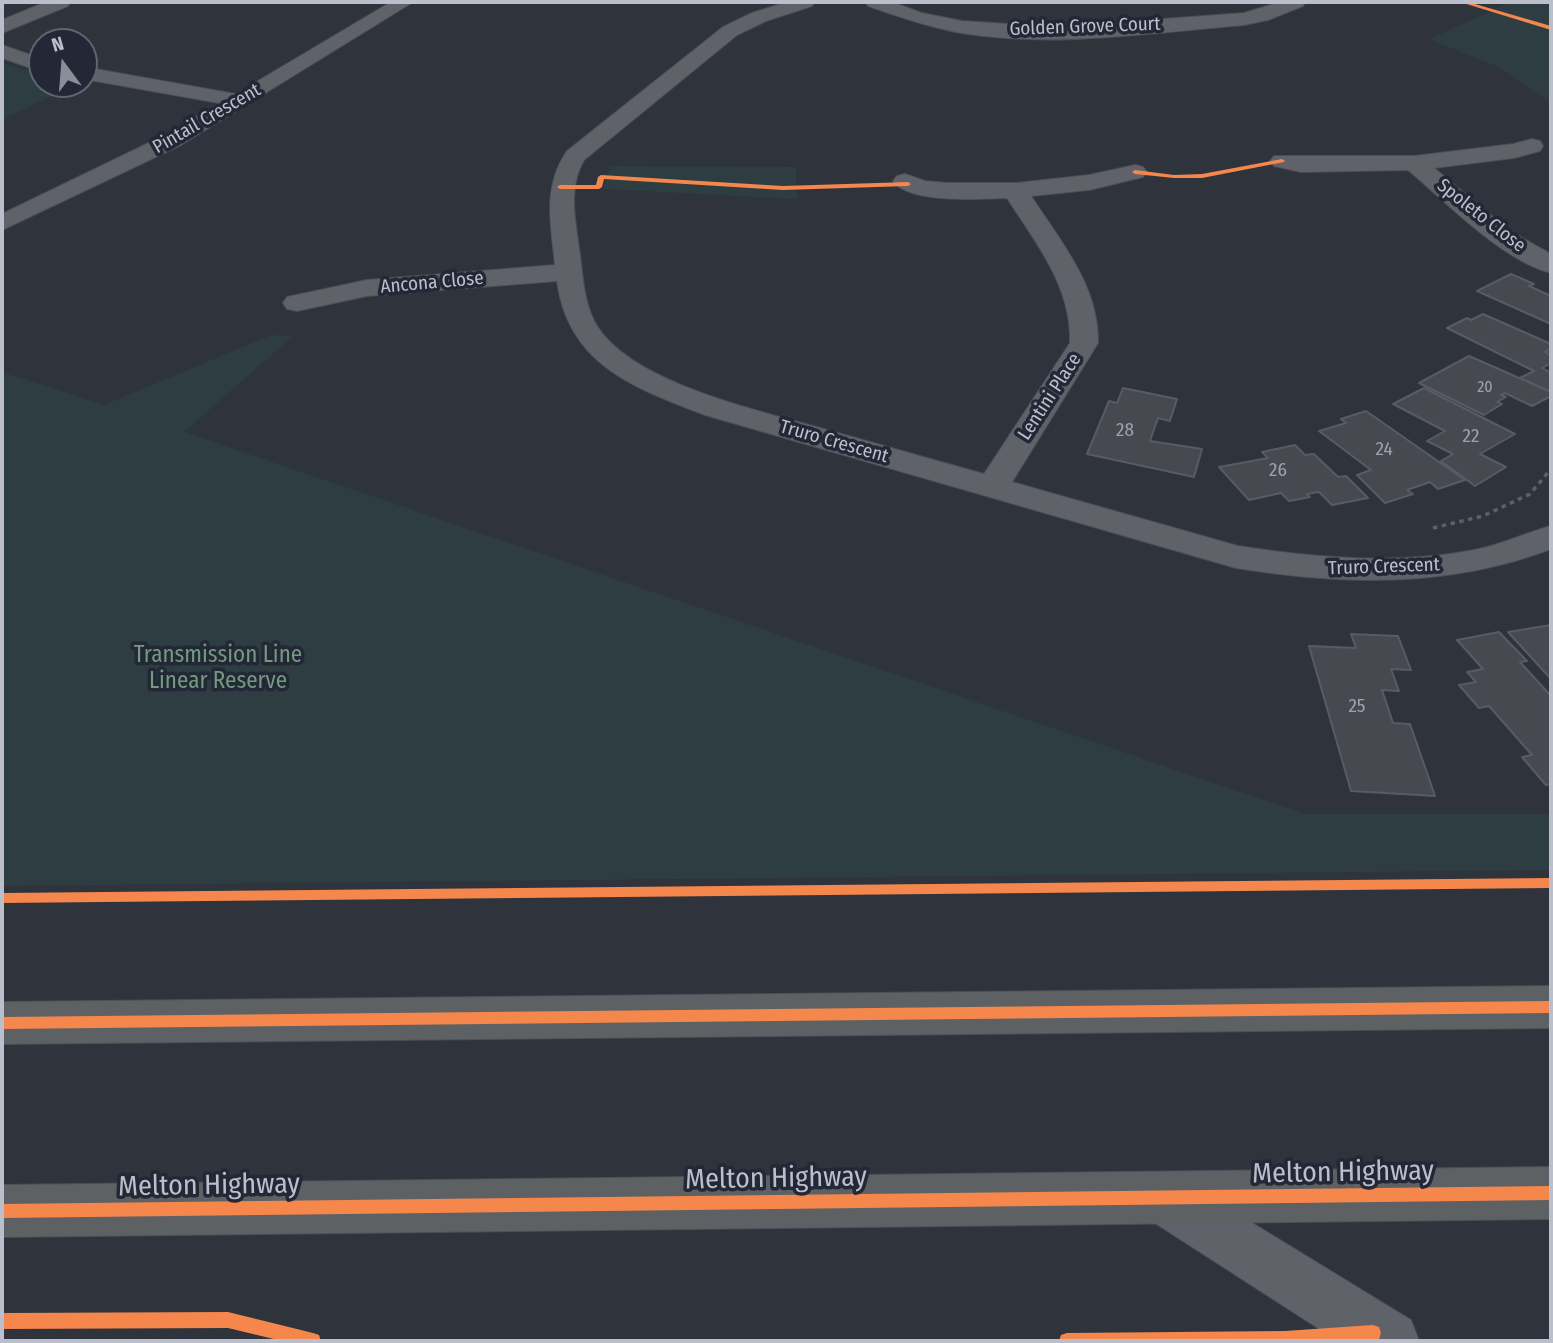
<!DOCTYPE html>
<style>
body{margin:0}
#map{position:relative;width:1553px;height:1343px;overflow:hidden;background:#2f333c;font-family:"Fira Sans Condensed",sans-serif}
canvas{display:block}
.frame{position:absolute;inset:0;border:4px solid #bbbfcb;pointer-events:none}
.north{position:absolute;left:28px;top:28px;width:70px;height:70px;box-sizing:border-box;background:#222836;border:2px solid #5f6472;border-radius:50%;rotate:344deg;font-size:19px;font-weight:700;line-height:28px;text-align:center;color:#bbbfcb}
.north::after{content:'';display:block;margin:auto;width:24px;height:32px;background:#8a8e99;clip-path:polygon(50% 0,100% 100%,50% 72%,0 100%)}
</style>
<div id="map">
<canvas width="1553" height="1343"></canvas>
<div class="frame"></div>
<div class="north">N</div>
</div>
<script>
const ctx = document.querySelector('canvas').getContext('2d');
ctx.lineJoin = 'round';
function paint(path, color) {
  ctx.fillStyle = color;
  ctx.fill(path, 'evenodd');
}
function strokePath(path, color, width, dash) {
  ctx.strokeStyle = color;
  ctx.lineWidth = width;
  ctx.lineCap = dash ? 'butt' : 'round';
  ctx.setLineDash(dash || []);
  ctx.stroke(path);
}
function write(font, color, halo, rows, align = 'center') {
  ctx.font = font + ' "Fira Sans Condensed",sans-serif';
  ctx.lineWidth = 7;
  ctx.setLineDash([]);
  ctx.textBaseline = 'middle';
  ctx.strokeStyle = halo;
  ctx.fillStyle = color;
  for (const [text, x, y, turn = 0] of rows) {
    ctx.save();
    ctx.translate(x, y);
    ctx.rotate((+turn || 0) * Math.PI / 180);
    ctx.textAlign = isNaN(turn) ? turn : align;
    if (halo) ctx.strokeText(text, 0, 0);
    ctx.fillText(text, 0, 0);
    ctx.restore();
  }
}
paint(new Path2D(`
 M 1511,2 L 1551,2 L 1551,103 L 1499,67 L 1429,39 Z
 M 2,63 L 42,75 L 42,84 L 76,84 L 2,120 Z
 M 610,166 L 796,167 L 797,199 L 603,189 Z
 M 271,335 L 293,336 L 184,432 L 1305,814 L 1551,814 L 1551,870 L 2,886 L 2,372 L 104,405 Z`), '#2d3d42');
const building = new Path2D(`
 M 1511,274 L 1534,284 L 1529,286 L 1551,296 L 1551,324 L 1477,291 Z
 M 1483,314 L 1551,344 L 1551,349 L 1545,352 L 1551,355 L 1551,363 L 1542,368 L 1551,373 L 1551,392 L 1520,378 L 1534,371 L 1447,328 L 1467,318 L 1471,320 Z
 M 1469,356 L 1551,392 L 1551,396 L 1532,406 L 1505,393 L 1501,395 L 1506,397 L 1497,402 L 1502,404 L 1484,415 L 1419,383 Z
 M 1123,388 L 1177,399 L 1170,421 L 1158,418 L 1150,441 L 1202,449 L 1194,477 L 1087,454 L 1109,401 L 1117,403 Z
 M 1424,388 L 1515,434 L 1480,454 L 1506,467 L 1475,486 L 1441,461 L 1453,454 L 1427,441 L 1445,431 L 1393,404 Z
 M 1366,411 L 1465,480 L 1438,489 L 1430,482 L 1407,490 L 1413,494 L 1385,503 L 1357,475 L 1371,470 L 1319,431 L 1346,423 L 1341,419 Z
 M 1295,445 L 1305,455 L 1314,454 L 1338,477 L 1346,476 L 1368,498 L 1332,505 L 1319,492 L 1307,494 L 1310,497 L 1289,501 L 1281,493 L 1249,500 L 1219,467 L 1268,458 L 1262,452 Z
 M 1551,625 L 1551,679 L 1508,632 Z
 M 1499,632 L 1527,661 L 1520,662 L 1551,696 L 1551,784 L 1546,785 L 1522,757 L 1532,755 L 1489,706 L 1479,708 L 1459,685 L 1476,682 L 1467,672 L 1483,669 L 1457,640 Z
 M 1351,634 L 1398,636 L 1411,670 L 1391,669 L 1399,691 L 1382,690 L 1393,723 L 1410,724 L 1435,796 L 1351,791 L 1309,646 L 1356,648 Z`);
paint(building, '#464950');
strokePath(building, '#585b63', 2);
const minor = new Path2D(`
 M 46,2 L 70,2 L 68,6 L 2,33 L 2,20 Z
 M 391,2 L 413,2 L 181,145 L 2,230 L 2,214 L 165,135 L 219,103 L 84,79 L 84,67 L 236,94 Z
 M 787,2 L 814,2 L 812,6 L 766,21 L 737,35 L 584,160 C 568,188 575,218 579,248 C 583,274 583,303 597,326 C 634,385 766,412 831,431 C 882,445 933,460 984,474 L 1070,343 C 1072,287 1036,243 1007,198 C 981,199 909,204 893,181 L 897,176 L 905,174 L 925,181 L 947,183 L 1017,183 L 1089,175 L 1135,165 L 1143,167 L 1147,172 L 1143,177 L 1089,190 L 1031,196 C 1061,242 1099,286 1098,343 L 1012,482 L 1238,546 C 1316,558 1396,565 1474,550 C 1501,545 1525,533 1551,526 L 1551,549 C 1448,588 1343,585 1236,568 L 705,415 C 635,388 568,365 557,281 L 367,296 L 297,311 L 287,309 L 283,303 L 287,297 L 367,280 L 555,265 C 551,224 542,187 567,151 L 723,27 L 752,13 Z
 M 866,2 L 892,2 L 922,13 L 962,21 L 1056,27 L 1244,13 L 1280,2 L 1305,2 L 1303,6 L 1268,20 L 1244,25 C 1151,33 1054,48 961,33 C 929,27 899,17 868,6 Z
 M 2,45 L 42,59 L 42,72 L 2,58 Z
 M 1532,139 L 1540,141 L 1543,146 L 1540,151 L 1514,158 L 1434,168 L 1510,231 L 1551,254 L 1551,273 C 1503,261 1446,202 1408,170 L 1301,172 L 1274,166 L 1270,161 L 1274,156 L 1414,156 L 1513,144 Z
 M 1163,1172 L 1182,1180 L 1411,1320 L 1419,1341 L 1338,1341 L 1144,1216 L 1136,1198 L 1144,1180 Z`);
const highway = new Path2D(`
 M 1551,986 L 1551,1028 L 2,1044 L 2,1002 Z
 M 1551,1167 L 1551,1219 L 2,1237 L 2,1185 Z`);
strokePath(minor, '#4b4e55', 2);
strokePath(highway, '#4c4f57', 2);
strokePath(new Path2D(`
 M 1433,528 L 1483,516 L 1530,494 L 1551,469`), '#5d6167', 3.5, [4.5, 4.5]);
paint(minor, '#60626a');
paint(highway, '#5e6163');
paint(new Path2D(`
 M 1460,2 L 1468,2 L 1551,26 L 1551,30 Z
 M 1282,159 L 1285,161 L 1284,162 L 1202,178 L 1174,178 L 1135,174 L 1132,172 L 1135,170 L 1174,175 L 1202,174 Z
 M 601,175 L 783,186 L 908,182 L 911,184 L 908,186 L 783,190 L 604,179 L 602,187 L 599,189 L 560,189 L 557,187 L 560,185 L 596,185 L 598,177 Z
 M 1551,878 L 1551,888 L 2,903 L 2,893 Z
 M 1551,1001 L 1551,1013 L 2,1029 L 2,1017 Z
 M 1551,1186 L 1551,1200 L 2,1218 L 2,1204 Z
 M 228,1312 L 313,1333 L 319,1335 L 321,1341 L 282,1341 L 228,1328 L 2,1329 L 2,1313 Z
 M 1373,1325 L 1379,1327 L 1381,1333 L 1379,1339 L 1368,1341 L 1059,1341 L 1061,1335 L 1067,1333 L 1285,1331 Z`), '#f5874c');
write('16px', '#9ea2ac', null, [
 ["20",1485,388]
]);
write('19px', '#bbbfcb', '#222836', [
 ["Golden Grove Court",1085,27,-2],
 ["Pintail Crescent",207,119,-30],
 ["Spoleto Close",1481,216,38],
 ["Ancona Close",432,283,-5],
 ["Lentini Place",1050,397,-57],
 ["Truro Crescent",834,442,16],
 ["Truro Crescent",1384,567,-2]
]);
write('19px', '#9ea2ac', null, [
 ["28",1125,431],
 ["22",1471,437],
 ["24",1384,450],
 ["26",1278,471],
 ["25",1357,707]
]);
write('23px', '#749980', '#222836', [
 ["Transmission Line",218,656],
 ["Linear Reserve",218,682]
]);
write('28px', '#bbbfcb', '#222836', [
 ["Melton Highway",1343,1173,-1],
 ["Melton Highway",776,1179,-1],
 ["Melton Highway",209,1186,-1]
]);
</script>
